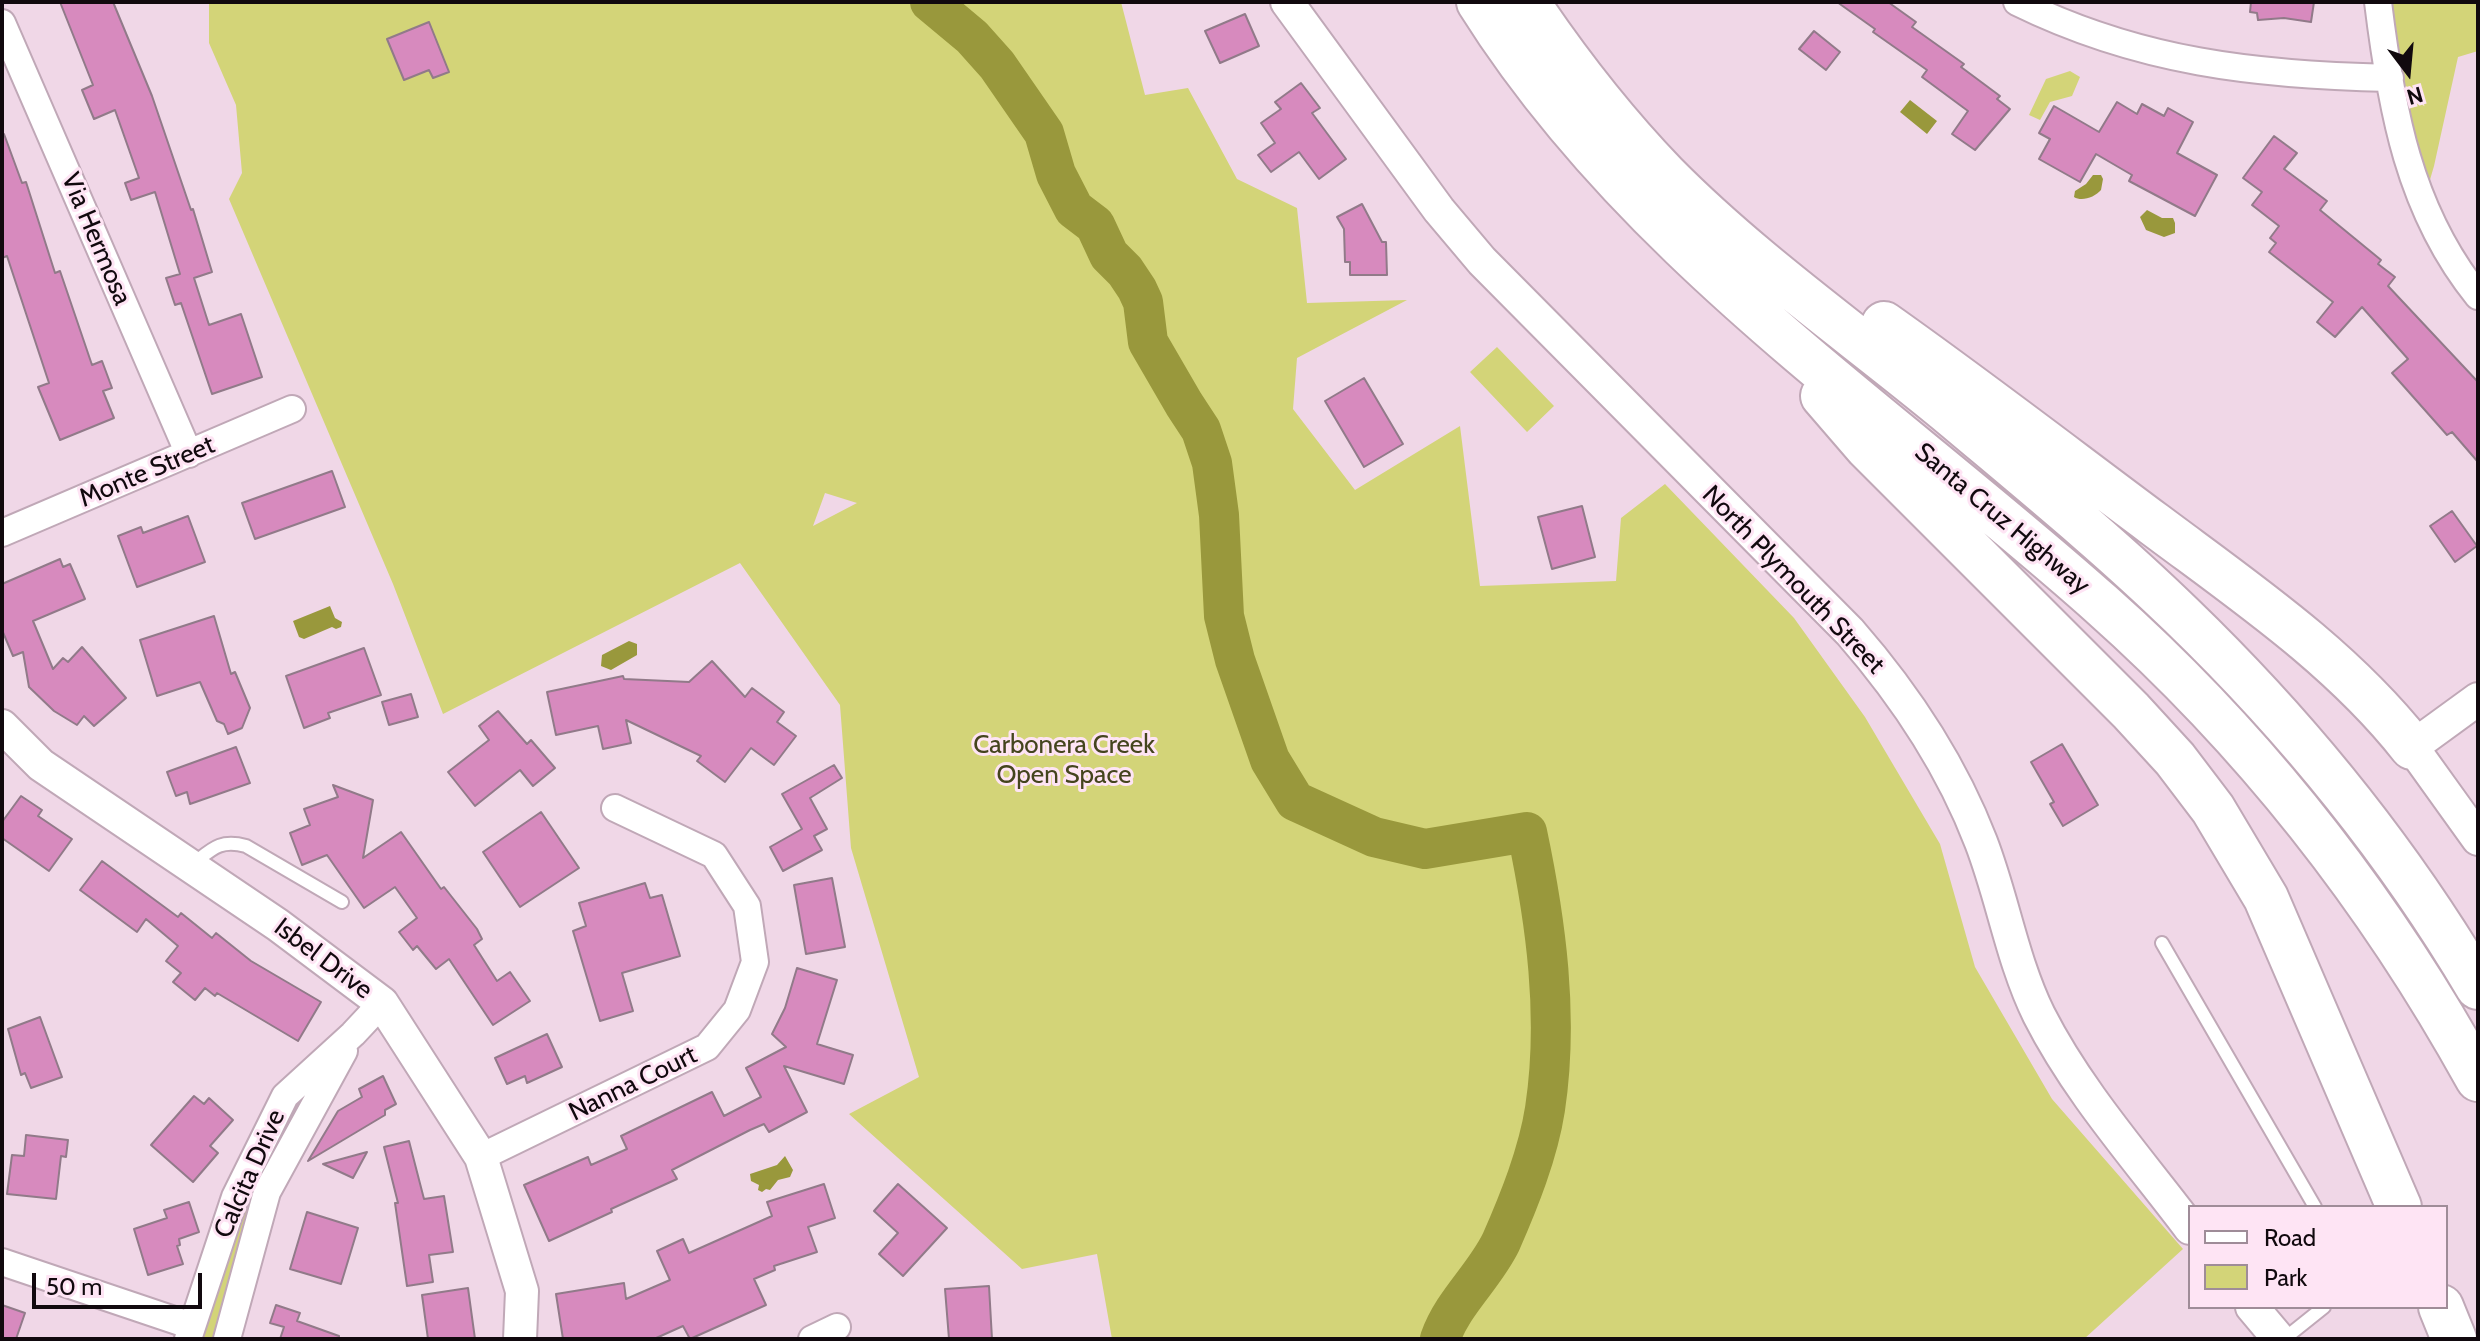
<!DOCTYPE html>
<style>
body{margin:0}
#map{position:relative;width:2480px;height:1341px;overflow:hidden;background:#f0d7e7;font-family:Cabin,sans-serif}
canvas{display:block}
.frame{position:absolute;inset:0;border:4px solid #11090e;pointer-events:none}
.legend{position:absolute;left:2188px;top:1205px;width:260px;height:104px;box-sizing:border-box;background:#fee4f4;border:2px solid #9f8c98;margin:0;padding:10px 14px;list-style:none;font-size:24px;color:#11090e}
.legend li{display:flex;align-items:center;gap:16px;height:40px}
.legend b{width:40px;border:2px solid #9f8c98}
.north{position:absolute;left:2368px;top:32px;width:80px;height:80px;-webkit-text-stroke:6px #fee4f4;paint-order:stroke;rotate:164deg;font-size:22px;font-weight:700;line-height:32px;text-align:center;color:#11090e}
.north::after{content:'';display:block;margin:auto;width:28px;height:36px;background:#11090e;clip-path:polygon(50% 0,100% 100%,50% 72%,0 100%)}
.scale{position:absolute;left:32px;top:1273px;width:170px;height:36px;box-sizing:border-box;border:4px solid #11090e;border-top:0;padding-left:10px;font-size:24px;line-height:28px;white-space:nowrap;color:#11090e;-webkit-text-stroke:6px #fee4f4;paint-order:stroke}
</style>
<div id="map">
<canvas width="2480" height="1341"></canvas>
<div class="frame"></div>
<ul class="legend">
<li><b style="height:10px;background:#fff"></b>Road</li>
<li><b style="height:22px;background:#d3d478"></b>Park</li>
</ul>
<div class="north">N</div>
<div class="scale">50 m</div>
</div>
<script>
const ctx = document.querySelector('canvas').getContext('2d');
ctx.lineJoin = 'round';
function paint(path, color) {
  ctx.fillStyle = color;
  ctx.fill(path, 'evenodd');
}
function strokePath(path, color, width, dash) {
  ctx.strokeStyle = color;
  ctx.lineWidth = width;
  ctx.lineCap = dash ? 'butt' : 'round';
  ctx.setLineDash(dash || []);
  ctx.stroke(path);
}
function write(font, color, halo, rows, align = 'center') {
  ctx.font = font + ' Cabin,sans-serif';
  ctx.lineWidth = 6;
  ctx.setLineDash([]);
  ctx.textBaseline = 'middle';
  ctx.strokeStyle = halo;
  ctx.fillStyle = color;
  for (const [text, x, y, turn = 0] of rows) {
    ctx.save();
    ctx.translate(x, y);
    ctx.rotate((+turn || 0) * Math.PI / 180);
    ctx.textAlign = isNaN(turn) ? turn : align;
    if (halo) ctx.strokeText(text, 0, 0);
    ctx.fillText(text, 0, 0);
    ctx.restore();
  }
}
paint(new Path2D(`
 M 209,2 L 1121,2 L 1145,95 L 1188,88 L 1237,179 L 1297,208 L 1307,303 L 1407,300 L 1297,358 L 1293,409 L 1355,490 L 1460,426 L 1480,586 L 1616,581 L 1621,518 L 1665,484 L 1794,618 L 1865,717 L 1940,844 L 1975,967 L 2052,1099 L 2183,1249 L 2084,1339 L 1112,1339 L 1097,1254 L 1022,1269 L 849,1114 L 919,1077 L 851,848 L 840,705 L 740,563 L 443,714 L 393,584 L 229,199 L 242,173 L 236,105 L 209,43 ZM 825,493 L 857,503 L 813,526 Z
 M 2375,2 L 2478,2 L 2478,51 L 2458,57 L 2434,166 L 2422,207 Z
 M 2070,71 L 2080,77 L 2072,96 L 2050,102 L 2040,120 L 2029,115 L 2046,79 Z
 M 1497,347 L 1554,406 L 1527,432 L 1470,372 Z
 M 298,1103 L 257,1208 L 214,1339 L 200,1339 L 245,1204 Z`), '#d3d478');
paint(new Path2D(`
 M 1910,100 L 1937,121 L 1927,134 L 1900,112 Z
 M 2093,175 L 2101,175 L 2103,179 L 2101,190 C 2095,197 2082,202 2074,197 L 2075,191 L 2086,184 Z
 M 2147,210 L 2162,218 L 2173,218 L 2175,223 L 2175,233 L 2164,237 L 2146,230 L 2140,217 Z
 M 330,606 L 335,618 L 342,622 L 341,627 L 336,629 L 332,627 L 304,639 L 299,637 L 293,621 Z
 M 629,641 L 637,644 L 637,655 L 611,670 L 601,666 L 602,655 Z
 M 785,1156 L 793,1170 L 790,1177 L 778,1180 L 770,1190 L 766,1189 L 762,1192 L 758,1190 L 759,1185 L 751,1181 L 750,1174 L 777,1165 Z`), '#99983c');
strokePath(new Path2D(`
 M 930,2 L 972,37 L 997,65 L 1044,133 L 1056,174 L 1074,209 L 1095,225 L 1109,255 L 1125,271 L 1137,289 L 1143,302 L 1148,342 L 1184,404 L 1201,430 L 1212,463 L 1219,515 L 1224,616 L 1235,660 L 1270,760 L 1295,801 L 1374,837 L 1425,849 L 1527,832 C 1546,922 1559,1017 1545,1109 C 1538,1154 1519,1201 1501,1242 C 1484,1277 1453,1302 1440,1339`), '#99983c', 40);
const building = new Path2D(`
 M 60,2 L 113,2 L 152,96 L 191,210 L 193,209 L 212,272 L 194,278 L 209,325 L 241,314 L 262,377 L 212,394 L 181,303 L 175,305 L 166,278 L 180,274 L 155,192 L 131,200 L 125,183 L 139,178 L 115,110 L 94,119 L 82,90 L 93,85 Z
 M 1837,2 L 1888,2 L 1916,22 L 1912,27 L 1964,64 L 1961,67 L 2000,96 L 1997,99 L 2010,109 L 1975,150 L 1952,134 L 1968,111 L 1922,77 L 1927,70 L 1873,32 L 1875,29 Z
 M 2251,2 L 2314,2 L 2311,22 L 2284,18 L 2258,20 L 2257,13 L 2250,12 Z
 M 1245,14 L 1259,46 L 1220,63 L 1205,31 Z
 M 429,22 L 449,72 L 433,78 L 429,70 L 404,80 L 387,39 Z
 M 1814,31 L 1840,52 L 1826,70 L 1799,49 Z
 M 1301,83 L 1320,108 L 1312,113 L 1346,159 L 1319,179 L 1299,152 L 1271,172 L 1258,155 L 1275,143 L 1261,123 L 1281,109 L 1275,102 Z
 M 2117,102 L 2137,114 L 2142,104 L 2164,116 L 2168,108 L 2193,122 L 2177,153 L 2217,175 L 2195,216 L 2129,181 L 2132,175 L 2096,154 L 2080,182 L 2039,159 L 2050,139 L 2039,133 L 2054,106 L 2099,132 Z
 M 2,134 L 4,134 L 22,183 L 26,182 L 55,273 L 60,271 L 92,365 L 102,361 L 112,388 L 103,391 L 114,418 L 60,440 L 38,387 L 49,383 L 7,256 L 2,258 Z
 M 2274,136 L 2297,153 L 2284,169 L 2327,201 L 2320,210 L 2381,260 L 2378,264 L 2395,277 L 2388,286 L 2478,382 L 2478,462 L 2452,432 L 2447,435 L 2392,373 L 2408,359 L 2362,307 L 2335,337 L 2317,322 L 2333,302 L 2269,252 L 2276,243 L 2270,238 L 2279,226 L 2252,205 L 2262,192 L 2243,178 Z
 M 1362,204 L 1382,242 L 1386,242 L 1387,275 L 1350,275 L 1350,262 L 1345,262 L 1344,229 L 1337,217 Z
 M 1364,378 L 1403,444 L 1364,467 L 1325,401 Z
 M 332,471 L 345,507 L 255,539 L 242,503 Z
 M 1582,506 L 1595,557 L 1552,569 L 1538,517 Z
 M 2452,511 L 2477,546 L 2455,562 L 2430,526 Z
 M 188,516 L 205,562 L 137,587 L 118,536 L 141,527 L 143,533 Z
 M 60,559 L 63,567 L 70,564 L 85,599 L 33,621 L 53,669 L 63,658 L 68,662 L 82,647 L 126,698 L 94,726 L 84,716 L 77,725 L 54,711 L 29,687 L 23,652 L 13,656 L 2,630 L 2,584 Z
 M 214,616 L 231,674 L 235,672 L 250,708 L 242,728 L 228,734 L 224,724 L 217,721 L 200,682 L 157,696 L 140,640 Z
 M 364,648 L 381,695 L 328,713 L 330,718 L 304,728 L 286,676 Z
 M 712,661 L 745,697 L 752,688 L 784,712 L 777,722 L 796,736 L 774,765 L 751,748 L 725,782 L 697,761 L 701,756 L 626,720 L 631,743 L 603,749 L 598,726 L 556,735 L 547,692 L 623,676 L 624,679 L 689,682 Z
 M 411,694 L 418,717 L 389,725 L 382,702 Z
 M 498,711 L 527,744 L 531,740 L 555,768 L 533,786 L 520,770 L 475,806 L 448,772 L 489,740 L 479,726 Z
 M 2062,744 L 2098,805 L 2063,826 L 2050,804 L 2054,802 L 2031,762 Z
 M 236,747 L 250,783 L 190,804 L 187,792 L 176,796 L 167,772 Z
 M 834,765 L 842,778 L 810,798 L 827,829 L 814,836 L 822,850 L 783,871 L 770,847 L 802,829 L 782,794 Z
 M 333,785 L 373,800 L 363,858 L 401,832 L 441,889 L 444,887 L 477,929 L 482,939 L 474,945 L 497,981 L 510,972 L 530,1001 L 493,1025 L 449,959 L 436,969 L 417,946 L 413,950 L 399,932 L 417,918 L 395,887 L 364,908 L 327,855 L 302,865 L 290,833 L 310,825 L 304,809 L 338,797 Z
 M 21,796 L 42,810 L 38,816 L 72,839 L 49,871 L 2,838 L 2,822 Z
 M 541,812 L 579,868 L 520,907 L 483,852 Z
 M 102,861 L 178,917 L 181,913 L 212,938 L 216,933 L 251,961 L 321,1002 L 298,1041 L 217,993 L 215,996 L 205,988 L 195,1000 L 173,982 L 181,973 L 166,961 L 178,946 L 146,919 L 137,932 L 80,890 Z
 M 832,878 L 845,947 L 806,954 L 794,885 Z
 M 645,883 L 650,898 L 662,895 L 680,956 L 622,973 L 633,1011 L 600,1021 L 573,931 L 586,926 L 579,903 Z
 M 797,968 L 837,980 L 817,1044 L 853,1055 L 844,1084 L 784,1066 L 807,1112 L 769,1132 L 764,1124 L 750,1130 L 672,1170 L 677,1179 L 611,1209 L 612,1212 L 549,1241 L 524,1185 L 588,1157 L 591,1165 L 627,1149 L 621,1136 L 712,1092 L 724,1116 L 761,1097 L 746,1068 L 786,1047 L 772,1034 L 785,1008 Z
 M 40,1017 L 62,1077 L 31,1088 L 25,1073 L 21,1075 L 8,1029 Z
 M 547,1034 L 562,1067 L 527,1083 L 525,1076 L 507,1084 L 495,1058 Z
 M 383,1076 L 396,1104 L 385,1110 L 385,1115 L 308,1161 L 338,1111 L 362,1097 L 359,1089 Z
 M 194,1096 L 204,1104 L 209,1098 L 233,1120 L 210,1146 L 218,1153 L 193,1182 L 151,1145 Z
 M 26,1135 L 68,1140 L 66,1157 L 61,1156 L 56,1199 L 7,1194 L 12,1155 L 24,1156 Z
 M 409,1141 L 424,1199 L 444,1196 L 453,1252 L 429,1255 L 433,1282 L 407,1286 L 395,1203 L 398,1203 L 384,1147 Z
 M 367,1152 L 353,1178 L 323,1164 Z
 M 824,1184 L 835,1218 L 808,1227 L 817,1252 L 774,1266 L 775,1270 L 754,1279 L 766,1305 L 690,1339 L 683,1326 L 654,1339 L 563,1339 L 556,1294 L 624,1283 L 626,1299 L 670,1280 L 657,1251 L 683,1239 L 689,1253 L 772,1216 L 767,1202 Z
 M 898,1184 L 947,1228 L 903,1276 L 879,1254 L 898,1233 L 874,1211 Z
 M 189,1202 L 199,1232 L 179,1239 L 180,1245 L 177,1246 L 183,1264 L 148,1275 L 134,1229 L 167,1218 L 164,1210 Z
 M 307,1212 L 358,1228 L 341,1284 L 290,1269 Z
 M 989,1286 L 992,1339 L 949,1339 L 945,1289 Z
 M 468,1288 L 475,1339 L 428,1339 L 422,1295 Z
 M 2,1305 L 25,1313 L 16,1339 L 2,1339 Z
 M 276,1305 L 300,1313 L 297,1321 L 339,1336 L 339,1339 L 280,1339 L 284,1327 L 270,1323 Z`);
paint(building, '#d78abe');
strokePath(building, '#917a89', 2);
const service = new Path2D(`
 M 193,864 C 212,849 220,839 246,846 L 342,902
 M 2162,943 L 2315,1207
 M 2284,1339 L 2324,1307`);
const minor = new Path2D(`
 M 2017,2 C 2139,62 2256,75 2390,78
 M 2378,2 C 2391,108 2409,211 2478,296
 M 2,23 L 189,454
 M 2,533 L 292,409
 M 481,1157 L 707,1047 L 737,1010 L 755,962 L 747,906 L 714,855 L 615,808
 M 2,1262 L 192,1326
 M 188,1339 L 235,1197 L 285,1096 L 353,1034 L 382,1003
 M 227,1339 L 267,1192 L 344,1051
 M 812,1339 L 837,1327`);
const tertiary = new Path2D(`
 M 1287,2 L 1439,210 L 1482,261 L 1850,632 C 1905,695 1951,764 1981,842 C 2003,899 2012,960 2039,1015 C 2078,1092 2138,1159 2190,1228
 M 2478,699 L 2412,747 L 2478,839
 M 2,726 L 41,765 L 278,925 L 382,1003 L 481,1157 L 522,1291 L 520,1339
 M 2252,1307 L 2279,1339`);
const motorway = new Path2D(`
 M 1479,2 C 1635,251 1886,412 2101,604 C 2253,739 2380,901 2478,1079
 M 1527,2 C 1568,63 1614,122 1665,175 C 1754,265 1860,338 1957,419 C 2033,483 2110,546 2181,615 C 2295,725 2397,850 2478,987
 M 1884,324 C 1976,389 2064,457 2154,524 C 2245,592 2341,657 2412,747
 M 1823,396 L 1867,447 L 2131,711 L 2175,759 L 2213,809 L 2266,898 L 2399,1207
 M 2441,1307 L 2454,1339`);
strokePath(service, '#c0a8b7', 16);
strokePath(minor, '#c0a8b7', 30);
strokePath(tertiary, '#c0a8b7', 36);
strokePath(motorway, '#c0a8b7', 48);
strokePath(service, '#fff', 12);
strokePath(minor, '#fff', 26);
strokePath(tertiary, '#fff', 32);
strokePath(motorway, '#fff', 44);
write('26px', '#11090e', '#fee4f4', [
 ["Via Hermosa",96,239,67],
 ["Monte Street",147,472,-23],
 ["Santa Cruz Highway",2002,519,40],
 ["North Plymouth Street",1793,580,46],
 ["Isbel Drive",323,959,37],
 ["Nanna Court",633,1084,-26],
 ["Calcita Drive",250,1174,-66]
]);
write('26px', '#44441d', '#fee4f4', [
 ["Carbonera Creek",1064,745],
 ["Open Space",1064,775]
]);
</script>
